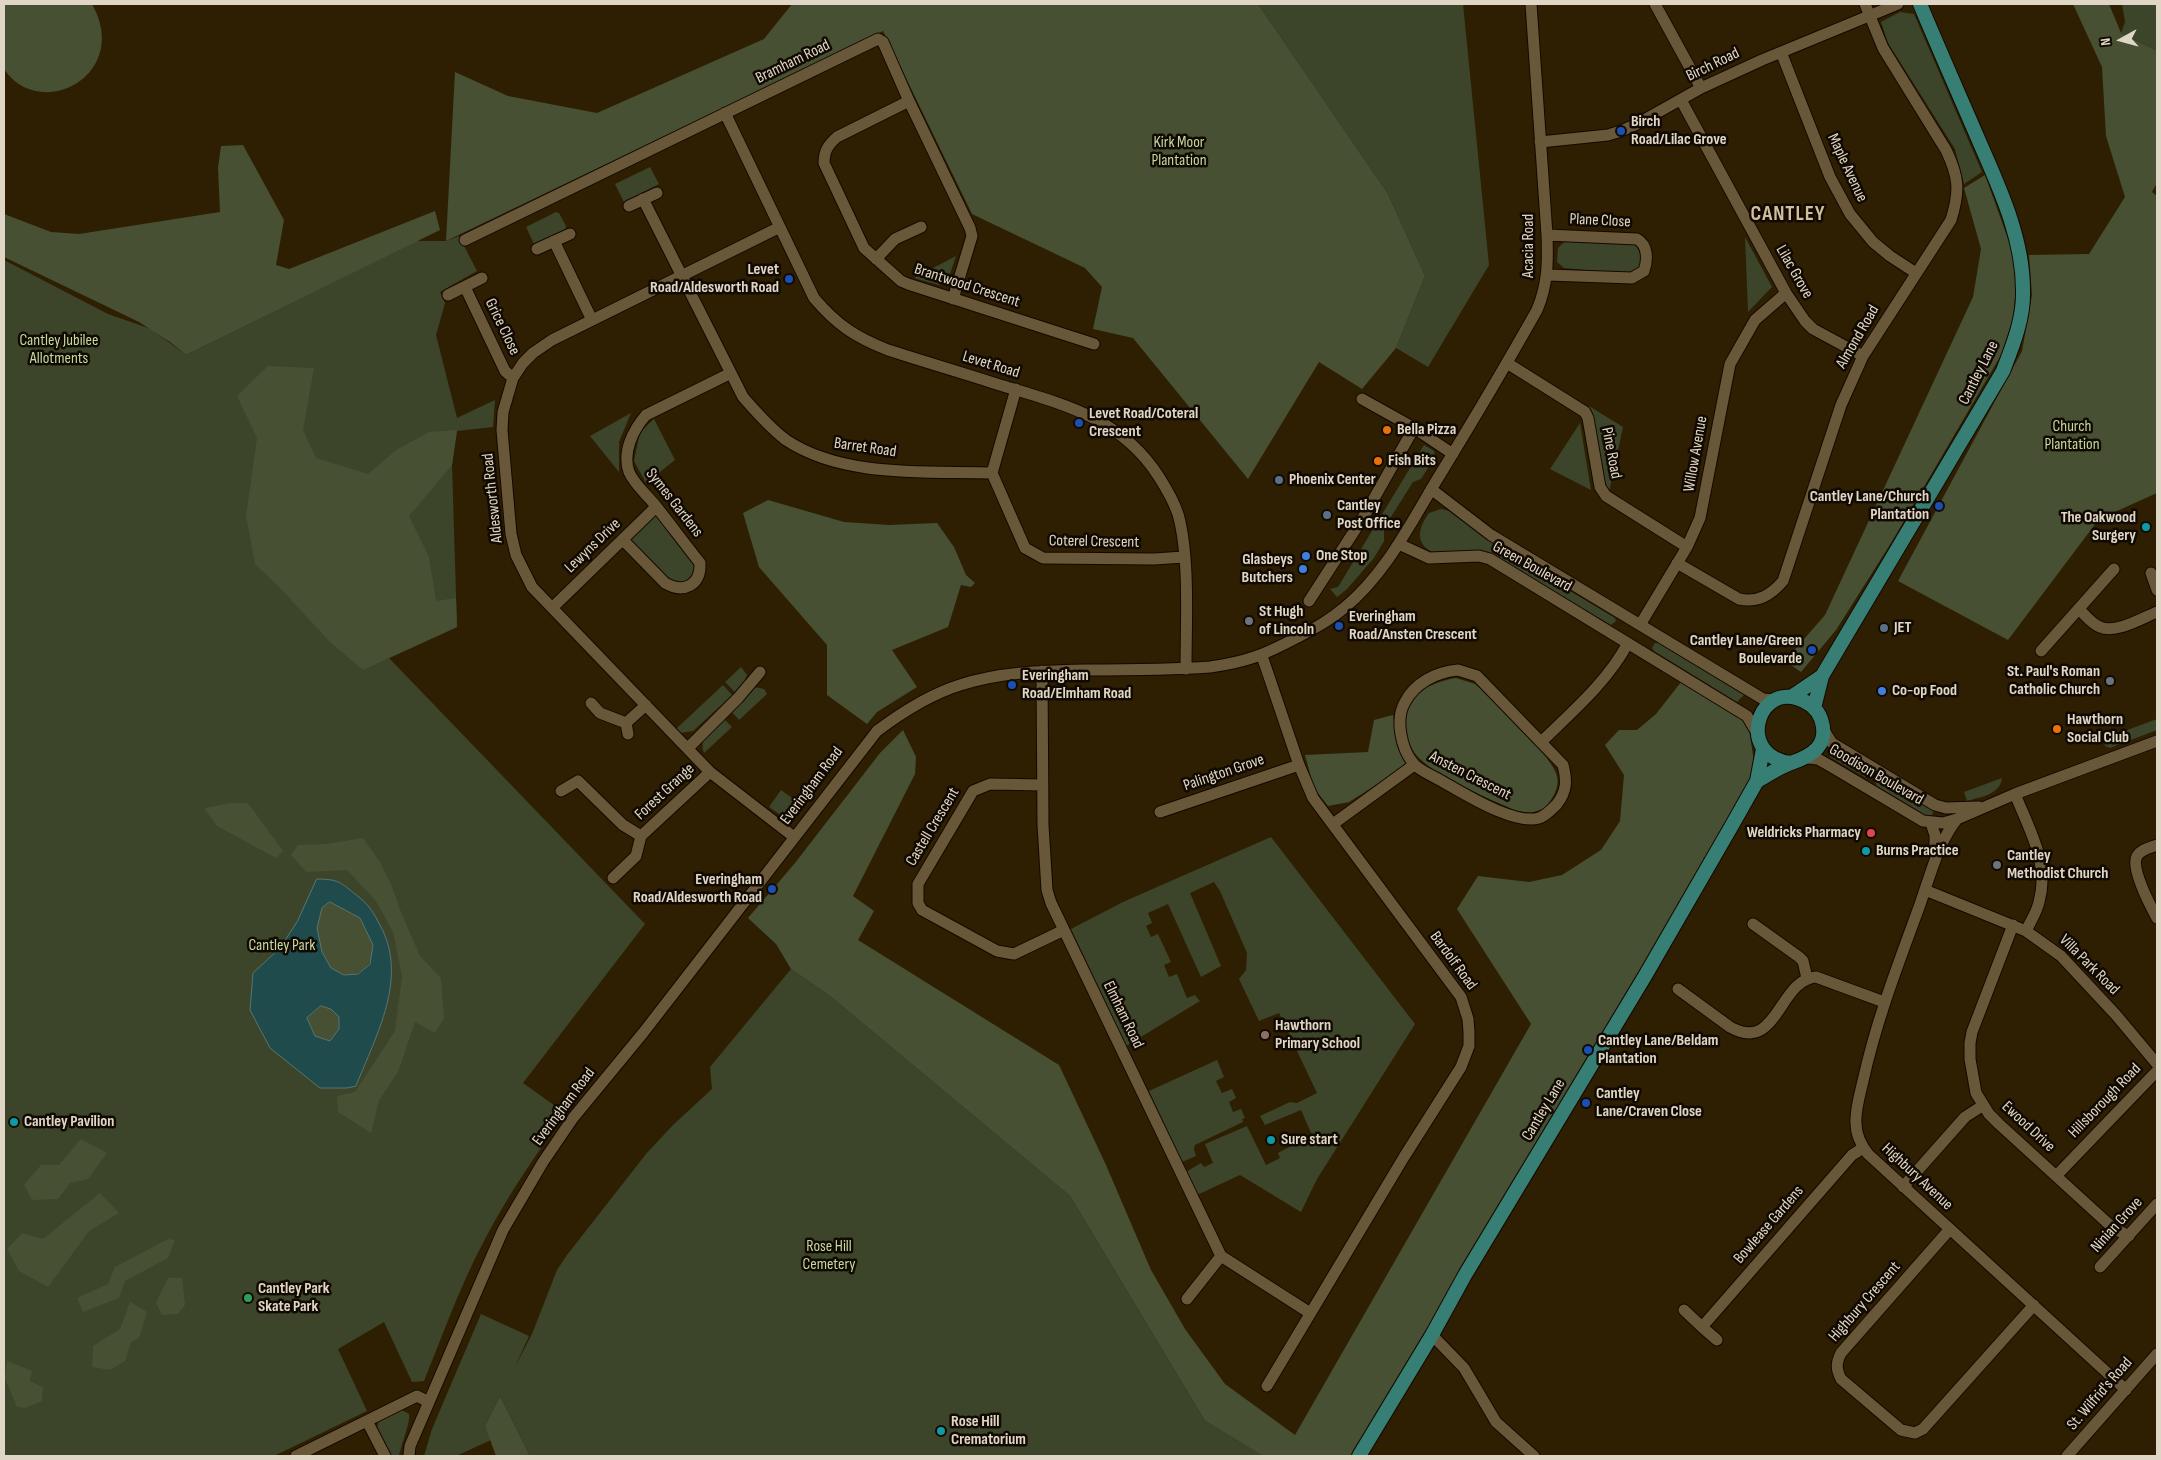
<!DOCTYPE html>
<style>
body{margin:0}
#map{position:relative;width:2161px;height:1460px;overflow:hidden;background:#2e1f02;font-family:"Sofia Sans Condensed",sans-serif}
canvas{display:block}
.frame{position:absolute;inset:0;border:5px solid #e0d6c5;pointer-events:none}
.north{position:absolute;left:2096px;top:15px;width:50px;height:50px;-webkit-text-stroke:4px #110a02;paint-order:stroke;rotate:263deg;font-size:14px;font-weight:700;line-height:20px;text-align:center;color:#e0d6c5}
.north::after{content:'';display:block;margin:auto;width:18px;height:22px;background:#e0d6c5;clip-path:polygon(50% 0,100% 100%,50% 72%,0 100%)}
</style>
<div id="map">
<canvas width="2161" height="1460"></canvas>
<div class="frame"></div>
<div class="north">N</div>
</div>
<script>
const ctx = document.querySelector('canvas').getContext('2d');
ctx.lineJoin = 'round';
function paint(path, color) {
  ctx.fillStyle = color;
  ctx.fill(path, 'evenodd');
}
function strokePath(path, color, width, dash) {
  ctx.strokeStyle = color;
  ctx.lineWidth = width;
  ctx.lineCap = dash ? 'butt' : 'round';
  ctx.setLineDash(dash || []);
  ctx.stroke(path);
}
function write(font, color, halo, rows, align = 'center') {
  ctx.font = font + ' "Sofia Sans Condensed",sans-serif';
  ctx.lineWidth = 5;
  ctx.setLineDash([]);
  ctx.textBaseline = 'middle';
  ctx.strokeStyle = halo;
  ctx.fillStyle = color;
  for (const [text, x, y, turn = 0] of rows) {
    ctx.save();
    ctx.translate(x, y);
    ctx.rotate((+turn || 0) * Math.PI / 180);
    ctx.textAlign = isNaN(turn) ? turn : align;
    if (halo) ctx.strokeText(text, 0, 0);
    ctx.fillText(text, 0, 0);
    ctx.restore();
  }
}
paint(new Path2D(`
 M 1258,4 L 1463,4 L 1489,265 L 1428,367 L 1396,348 L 1425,276 L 1388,194 Z
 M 2122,4 L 2157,4 L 2157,51 L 2121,33 L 2125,22 Z
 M 1900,12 L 1914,14 L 1982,172 L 1964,184 L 1955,149 L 1888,43 L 1881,22 Z
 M 650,167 L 659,184 L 624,202 L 615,184 Z
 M 556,212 L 559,213 L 566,226 L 565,231 L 534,244 L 526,227 Z
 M 459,236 L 477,271 L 440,292 L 445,303 L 436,335 L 457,418 L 495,400 L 493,427 L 457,431 L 452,465 L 457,627 L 389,658 L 645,924 L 523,1083 L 565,1113 C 536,1155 507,1196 484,1241 C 460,1286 443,1334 424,1381 L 412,1382 L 384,1322 L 338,1349 L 367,1411 L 274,1456 L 4,1456 L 4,260 L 108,314 L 151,329 L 186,355 L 416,241 L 446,241 Z
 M 1745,237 L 1772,287 L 1748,312 Z
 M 1565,241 L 1633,244 C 1640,248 1646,263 1639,270 C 1637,272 1634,272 1631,274 L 1564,268 L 1557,262 L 1558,248 Z
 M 956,256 L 947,283 L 939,285 L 914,278 Z
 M 1589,406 L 1623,427 L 1609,492 L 1604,486 L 1598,444 Z
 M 631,413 L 619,442 L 619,472 L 590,436 Z
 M 654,419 L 675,460 L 646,483 L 634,461 L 640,432 Z
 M 1580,423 L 1591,490 L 1550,469 Z
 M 1424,445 L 1434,451 L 1435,457 L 1421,479 L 1413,482 L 1384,528 L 1384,541 L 1374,558 L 1347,589 L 1337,597 L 1330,589 L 1338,587 Z
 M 656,507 L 700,563 L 697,580 L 672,588 L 623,540 Z
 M 1441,509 L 1453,512 L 1500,549 L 1615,618 L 1616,621 L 1611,625 L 1485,551 L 1432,552 C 1414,542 1419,527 1429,513 Z
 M 1655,643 L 1659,643 L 1744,695 L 1737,702 L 1654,651 L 1652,648 Z
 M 741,667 L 747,675 L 743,684 L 735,692 L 725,682 Z
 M 723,685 L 732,695 L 693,731 L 680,733 L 676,729 Z
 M 754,687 L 764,689 L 767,694 L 739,720 L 730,710 Z
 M 723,718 L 732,727 L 704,753 C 698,737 713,728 723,718 Z
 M 2157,719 L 2157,730 L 2110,748 L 2105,746 L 2103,739 Z
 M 1835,749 L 1870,771 L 1870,775 L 1865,777 L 1830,757 Z
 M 1880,777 L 1935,808 L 1931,817 L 1927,816 L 1877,786 L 1875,782 Z
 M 2002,778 C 2000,795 1980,797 1967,801 L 1964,792 Z
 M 781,790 L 799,803 L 791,814 L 782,816 L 769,807 Z
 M 1271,837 L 1415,1024 L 1317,1179 L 1301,1212 L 1240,1175 L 1197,1195 L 1186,1172 L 1201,1163 L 1204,1167 L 1213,1163 L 1205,1144 L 1247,1126 L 1266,1165 L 1280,1158 L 1278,1153 L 1312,1135 L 1301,1110 L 1265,1125 L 1260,1116 L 1290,1102 L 1297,1103 L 1317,1093 L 1279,1013 L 1259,1021 L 1239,979 L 1246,970 L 1247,953 L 1220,891 L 1214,882 L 1190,893 L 1221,966 L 1201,977 L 1168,904 L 1148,913 L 1152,923 L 1146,926 L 1151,937 L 1158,934 L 1171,962 L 1164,965 L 1169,977 L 1177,974 L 1187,998 L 1195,995 L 1200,1001 L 1126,1046 L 1071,929 L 1123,902 Z
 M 791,969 L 830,996 L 1070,1196 L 1205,1421 L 1263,1456 L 530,1456 L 500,1396 L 485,1426 L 491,1440 L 456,1456 L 424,1456 L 432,1429 L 481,1314 L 529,1336 L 515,1367 L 532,1334 L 557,1270 L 567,1255 L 646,1154 L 673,1125 L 712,1089 L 710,1067 Z
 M 1217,1060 L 1224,1077 L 1216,1081 L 1222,1093 L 1232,1089 L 1236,1098 L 1229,1102 L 1233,1112 L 1241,1109 L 1245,1118 L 1242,1119 L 1243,1122 L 1195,1145 L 1194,1149 L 1196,1156 L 1182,1162 L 1149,1091 Z
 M 400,1409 L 409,1414 C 411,1420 401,1446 399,1456 L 390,1456 L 377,1429 L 379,1419 Z`), '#3c4529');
paint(new Path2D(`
 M 5,4 L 92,4 C 132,75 40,123 4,69 Z
 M 792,4 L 1258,4 L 1388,194 L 1425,276 L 1396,348 L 1362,389 L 1319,362 L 1248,479 L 1133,338 L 1093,329 L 1102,287 L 1085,268 L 972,214 L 883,31 L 446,241 L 455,72 L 508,96 L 597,113 L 764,39 Z
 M 2073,4 L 2109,4 L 2121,33 L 2157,51 L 2157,183 L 2152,192 L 2157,196 L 2157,493 L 2099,519 L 2008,640 L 1898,581 L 2022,351 L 2032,295 L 2029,255 L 2089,254 L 2125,197 L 2106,136 L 2102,67 Z
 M 243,145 L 284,220 L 276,265 L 289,269 L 435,211 L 440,230 L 186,355 L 170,342 L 139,322 L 4,257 L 4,214 L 51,232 L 79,234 L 220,212 L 218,168 L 221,146 Z
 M 1985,175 L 2012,250 L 2016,286 L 2013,319 L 2001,355 L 1891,543 L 1836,630 L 1801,672 L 1785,661 L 1825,615 L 1973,297 L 1981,249 L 1964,188 Z
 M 268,366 L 314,368 L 303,430 L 316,458 L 368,474 L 396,450 L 429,432 L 457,430 L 452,465 L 409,516 L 429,557 L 436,601 L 456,598 L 457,627 L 363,670 L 330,642 L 282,590 L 255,564 L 246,516 L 257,438 L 237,396 Z
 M 768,500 L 844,522 L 889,525 L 937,523 L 954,547 L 966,575 L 975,583 L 971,587 L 961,585 L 948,627 L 892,650 L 917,687 L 877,712 L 867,724 L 827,695 L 827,645 L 759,567 L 743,513 Z
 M 1685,677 L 1747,716 L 1757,781 L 1358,1456 L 1263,1456 L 1205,1421 L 1070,1196 L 830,996 L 791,969 L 776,944 L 748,918 L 795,863 L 880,753 L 903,730 L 916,757 L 915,774 L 853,896 L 874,911 L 858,940 L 1059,1065 L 1106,1165 L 1151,1270 L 1185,1329 L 1225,1384 L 1295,1435 L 1531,1024 L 1457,909 L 1478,876 L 1529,882 L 1562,875 L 1601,850 L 1620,821 L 1624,775 L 1605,745 L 1619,730 L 1637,730 L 1656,714 Z
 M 1456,678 L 1475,684 L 1484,692 C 1500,708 1553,757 1557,776 C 1560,788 1552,799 1545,808 L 1531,813 L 1516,811 C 1487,797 1441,780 1419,758 C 1406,746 1401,720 1407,704 C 1413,690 1442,680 1456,678 Z
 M 1393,715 L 1398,748 L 1408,765 L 1349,802 L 1328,806 L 1314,788 L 1305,755 L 1368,752 L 1374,720 Z
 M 231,803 L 248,803 L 283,851 L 276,858 L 217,826 L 204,808 Z
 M 363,838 L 380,862 L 391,884 L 401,912 L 420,956 L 441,978 L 444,1018 L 435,1033 L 415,1022 L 398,1072 L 379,1100 L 371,1133 L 338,1112 L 337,1096 L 355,1092 L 395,1031 L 402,976 L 393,932 L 376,901 L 347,870 L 306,872 L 291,855 L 298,845 L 326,844 Z
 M 330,902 C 339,907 355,912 360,919 C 400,971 331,999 320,946 C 319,940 317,933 317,927 C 318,921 320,914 322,908 Z
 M 321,1006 L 331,1009 L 339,1017 L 339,1029 L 330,1041 L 315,1037 L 307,1018 Z
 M 81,1139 L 107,1153 L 88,1179 L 70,1183 L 58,1199 L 32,1200 L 24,1185 L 41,1165 L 59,1165 Z
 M 100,1193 L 119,1213 L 89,1231 L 48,1287 L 19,1271 L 7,1249 L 22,1233 L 43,1239 Z
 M 168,1239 L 175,1240 L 168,1258 L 125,1281 L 119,1298 L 83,1312 L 77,1298 L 108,1284 L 115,1267 Z
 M 168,1278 L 182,1278 L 185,1305 L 178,1314 L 162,1315 L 156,1303 Z
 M 130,1302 L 147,1312 L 139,1338 L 131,1342 L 125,1361 L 110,1370 L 92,1367 L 93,1346 L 120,1329 Z
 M 7,1361 L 32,1371 L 30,1381 L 43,1387 L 42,1401 L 26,1408 L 17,1407 L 5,1378 Z
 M 500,1396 L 530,1456 L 496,1456 L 485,1426 Z`), '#475033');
const water = new Path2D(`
 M 317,879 C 341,879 342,884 360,898 C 370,906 374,914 380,925 C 409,978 376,1035 356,1086 L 347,1088 L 320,1088 L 270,1048 L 250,1010 L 253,973 L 280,948 L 297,922 ZM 330,902 L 360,918 L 373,945 L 370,964 L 358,974 L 344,975 L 331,968 L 322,952 L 317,928 L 322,908 ZM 321,1006 L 331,1009 L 339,1017 L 339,1029 L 330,1041 L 315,1036 L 307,1018 Z`);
paint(water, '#1f4b4c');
strokePath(water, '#597570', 1);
const minor = new Path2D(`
 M 1655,4 L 1701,88
 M 1781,52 L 1830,177 L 1850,214 L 1873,242 L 1890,256 L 1916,273
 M 1681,100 L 1786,293 L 1805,321 L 1813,329 L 1863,356
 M 909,101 L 837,137 C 828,145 824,151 824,163 L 864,248 L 901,281 L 908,284 L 1094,344
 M 725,113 L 814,298 C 837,325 855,337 888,350 C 925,362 963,373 1000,385 C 1063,404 1122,418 1159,477 C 1166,488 1174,502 1178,514 C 1190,557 1186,623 1186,669
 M 1540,142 L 1608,135 L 1621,131 L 1637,124 L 1701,88 L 1762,60 L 1898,4
 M 643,199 L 743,397 C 756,412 770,428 786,440 C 843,478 926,471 992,473
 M 629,206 L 657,193
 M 778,228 L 552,340 L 533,353 L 523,363 L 513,378 L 503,412 L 502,430 L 511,534 L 516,555 L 532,587 L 710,772 L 794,837
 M 1547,235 L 1637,239 C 1648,245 1648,260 1644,271 L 1632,278 L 1548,275
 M 465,240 L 878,39 L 883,42 L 909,101 L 970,228 L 972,236 L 953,299
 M 554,241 L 592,320
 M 537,249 L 570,234
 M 876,259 L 895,239 L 921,227
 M 465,287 L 505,371 L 513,378
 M 448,295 L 482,278
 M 1507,363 L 1585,412 L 1588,418 L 1600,487 L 1606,496 L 1687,547
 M 1016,389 L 992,473 L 1025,548 L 1043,558 L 1154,559 L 1184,557
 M 1362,399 L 1414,428 L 1453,454
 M 1431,489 L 1491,535 L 1763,699 L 1776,700
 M 623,540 L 665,583 C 684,594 701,585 700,563 C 685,544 670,524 655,505 C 647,495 634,484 629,472 C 622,452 633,430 646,415 L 729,374
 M 1399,544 L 1429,558 L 1479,556 L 1490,559 L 1747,716 L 1757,733
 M 1677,563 L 1739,599 C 1758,603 1771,595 1783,581 L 1841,405 L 1863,356 L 1951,220 C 1960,191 1959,177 1946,150 L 1883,48 L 1865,4
 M 2151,573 L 2157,590
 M 1309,601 L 1364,516 L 1414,428
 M 552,608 L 656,507
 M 2079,609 C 2085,615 2092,624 2100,627 C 2116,634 2142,618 2157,612
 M 1640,625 L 1687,547 L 1700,518 L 1730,364 L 1755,320 L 1786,293
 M 2041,651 L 2114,569
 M 1262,656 L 1299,765 L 1313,798 L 1461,997 L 1468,1019 L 1469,1032 L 1469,1046 L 1461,1067 L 1404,1157 L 1267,1386
 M 1458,670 L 1477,676 L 1563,765 C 1567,780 1567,791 1557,804 C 1552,809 1546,816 1539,818 C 1514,825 1467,795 1445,783 C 1436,777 1419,771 1413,763 C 1401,748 1395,719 1405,702 C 1415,683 1436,672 1458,670 Z
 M 1042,671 L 1043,825 L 1047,890 L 1051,903 L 1221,1256 L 1310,1313
 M 591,703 L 600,713 L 626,723 L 628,734
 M 626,723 L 646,705
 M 1823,729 L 1832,743 L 1935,805 L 1946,808 L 1979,807
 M 1541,742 C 1572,712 1608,681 1628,643
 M 688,748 L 738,698 L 760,672
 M 1808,758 L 1818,759 L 1832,767 L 1923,821 L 1943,823 L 1957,819 L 2015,794 L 2157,741
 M 1043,785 L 990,784 L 973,791 L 918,884 L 918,903 L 922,910 L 997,951 L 1014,954 L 1064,930
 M 561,791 L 578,781 L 623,825 L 641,836 L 710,772
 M 2015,794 C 2029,829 2050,864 2039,902 C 2037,912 2030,922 2026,931
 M 1160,812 L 1299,765
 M 1957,819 C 1937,844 1929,880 1918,910 C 1897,967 1876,1022 1863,1081 C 1860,1094 1855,1110 1856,1123 C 1856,1134 1861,1145 1868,1154 L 2126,1390
 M 1931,823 L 1935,835 L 1935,854
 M 1333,824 L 1414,765
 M 2157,845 C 2150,848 2141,849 2137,856 C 2130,868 2151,907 2157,918
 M 613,878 L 636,856 L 641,836
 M 1925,890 L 2026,931 L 2061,956 L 2116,1015 L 2157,1064
 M 1753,924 L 1799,957 L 1803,961 L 1807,978
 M 2013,925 L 1972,1032 L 1970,1043 L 1970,1059 L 1976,1093 L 1989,1114 L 1999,1124 L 2113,1228 L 2129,1236
 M 1678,989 L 1730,1027 C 1778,1054 1778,980 1816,977 L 1884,1002
 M 2056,1176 L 2157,1071
 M 1903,1187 L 1965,1117 L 1982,1106
 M 1950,1229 L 1841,1353 C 1836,1363 1836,1369 1841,1379 L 1901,1430 L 1915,1433 L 1923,1429 L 2034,1305
 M 2100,1267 L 2157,1204
 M 1187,1299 L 1221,1256
 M 1684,1310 L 1702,1327 L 1852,1155 L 1863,1148
 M 1702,1327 L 1717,1340
 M 1432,1335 L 1464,1368 L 1496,1422 L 1534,1456
 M 367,1421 L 385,1456
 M 296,1456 L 417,1396 L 429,1402
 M 409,1456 L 410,1446 L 503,1230 L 543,1162 L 573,1118 L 643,1033 L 877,731 C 901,713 931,694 960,685 C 1000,672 1042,671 1084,670 C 1126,670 1168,670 1210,667 C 1246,662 1264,655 1296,638 C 1313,629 1329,621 1344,608 C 1387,573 1412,520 1441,473 C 1474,419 1506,365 1537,310 C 1548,284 1548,262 1547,235 L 1531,4
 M 2067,1456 L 2157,1354`);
const major = new Path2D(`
 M 1791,697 L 1822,676
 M 1814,708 L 1822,676 L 2003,371 C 2013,345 2024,318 2023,290 C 2023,235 1997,183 1976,134 C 1957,90 1938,47 1920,4
 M 1757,781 C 1768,775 1779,767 1791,763 C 1812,756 1830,745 1821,719 C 1817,708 1807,701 1796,698 C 1755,687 1738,757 1791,763
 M 1359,1456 L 1432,1335 L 1465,1275 L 1645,976 L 1731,827 L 1757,781 L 1763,749`);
strokePath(minor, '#140900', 13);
strokePath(major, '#140900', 16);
strokePath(minor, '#695739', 11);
strokePath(major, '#377f75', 14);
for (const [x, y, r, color] of [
 [1621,131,5,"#1a4fb4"],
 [789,279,5,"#1a4fb4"],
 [1079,423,5,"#1a4fb4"],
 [1387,430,5,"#e8710a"],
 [1378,461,5,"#e8710a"],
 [1279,480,5,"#5c6f8a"],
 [1939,506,5,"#1a4fb4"],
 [1327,515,5,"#5c6f8a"],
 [2146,527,5,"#0f9aa8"],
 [1306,556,5,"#3f7fe0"],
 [1303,569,5,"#3f7fe0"],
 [1249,621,5,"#6b7280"],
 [1339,626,5,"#1a4fb4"],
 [1884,628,5,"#5c6f8a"],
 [1812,650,5,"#1a4fb4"],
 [2110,681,5,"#6b7280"],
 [1012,685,5,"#1a4fb4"],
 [1882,691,5,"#3f7fe0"],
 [2057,729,5,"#e8710a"],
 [1871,833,5,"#e0444e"],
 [1866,851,5,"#0f9aa8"],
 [1997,865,5,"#6b7280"],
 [772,889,5,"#1a4fb4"],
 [1265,1035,5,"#8d6e63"],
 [1588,1050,5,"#1a4fb4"],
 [1586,1103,5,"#1a4fb4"],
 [14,1122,5,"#0f9aa8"],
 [1271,1140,5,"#0f9aa8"],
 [248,1298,5,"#2e9e5b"],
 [941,1431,5,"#0f9aa8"]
]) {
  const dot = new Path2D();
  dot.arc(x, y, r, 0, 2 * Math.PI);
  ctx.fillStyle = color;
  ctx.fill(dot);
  strokePath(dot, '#110a02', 2);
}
write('16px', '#e0d6c5', '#110a02', [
 ["Bramham Road",793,62,-26],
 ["Birch Road",1713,65,-26],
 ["Maple Avenue",1847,168,65],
 ["Plane Close",1600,221,3],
 ["Acacia Road",1529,246,-90],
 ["Lilac Grove",1794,272,60],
 ["Brantwood Crescent",967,286,18],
 ["Grice Close",502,327,64],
 ["Almond Road",1858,337,-60],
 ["Levet Road",991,365,17],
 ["Cantley Lane",1979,373,-63],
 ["Barret Road",865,448,8],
 ["Pine Road",1611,453,79],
 ["Willow Avenue",1696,454,-80],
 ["Aldesworth Road",493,498,-96],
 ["Symes Gardens",674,503,52],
 ["Coterel Crescent",1094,542,1],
 ["Lewyns Drive",593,546,-44],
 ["Green Boulevard",1532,567,29],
 ["Palington Grove",1224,773,-19],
 ["Goodison Boulevard",1876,775,30],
 ["Ansten Crescent",1470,776,27],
 ["Everingham Road",812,786,-53],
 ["Forest Grange",665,792,-43],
 ["Castell Crescent",933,827,-59],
 ["Bardolf Road",1453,961,54],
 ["Villa Park Road",2089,965,45],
 ["Elmham Road",1123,1015,64],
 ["Hillsborough Road",2105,1101,-46],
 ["Everingham Road",564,1107,-53],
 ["Cantley Lane",1544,1110,-59],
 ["Ewood Drive",2028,1127,43],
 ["Highbury Avenue",1917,1177,43],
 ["Bowlease Gardens",1769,1225,-49],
 ["Ninian Grove",2117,1225,-48],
 ["Highbury Crescent",1865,1302,-49],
 ["St. Wilfrid's Road",2100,1394,-49]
]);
write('bold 16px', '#e0d6c5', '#110a02', [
 ["Birch",1631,122],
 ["Road/Lilac Grove",1631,140],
 ["Levet",779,270,"right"],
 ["Road/Aldesworth Road",779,288,"right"],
 ["Levet Road/Coteral",1089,414],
 ["Crescent",1089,432],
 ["Bella Pizza",1397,430],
 ["Fish Bits",1388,461],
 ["Phoenix Center",1289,480],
 ["Cantley Lane/Church",1929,497,"right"],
 ["Plantation",1929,515,"right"],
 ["Cantley",1337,506],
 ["Post Office",1337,524],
 ["The Oakwood",2136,518,"right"],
 ["Surgery",2136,536,"right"],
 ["One Stop",1316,556],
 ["Glasbeys",1293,560,"right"],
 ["Butchers",1293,578,"right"],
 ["St Hugh",1259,612],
 ["of Lincoln",1259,630],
 ["Everingham",1349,617],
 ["Road/Ansten Crescent",1349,635],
 ["JET",1894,628],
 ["Cantley Lane/Green",1802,641,"right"],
 ["Boulevarde",1802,659,"right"],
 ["St. Paul's Roman",2100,672,"right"],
 ["Catholic Church",2100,690,"right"],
 ["Everingham",1022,676],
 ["Road/Elmham Road",1022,694],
 ["Co-op Food",1892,691],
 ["Hawthorn",2067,720],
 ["Social Club",2067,738],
 ["Weldricks Pharmacy",1861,833,"right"],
 ["Burns Practice",1876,851],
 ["Cantley",2007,856],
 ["Methodist Church",2007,874],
 ["Everingham",762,880,"right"],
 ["Road/Aldesworth Road",762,898,"right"],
 ["Hawthorn",1275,1026],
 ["Primary School",1275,1044],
 ["Cantley Lane/Beldam",1598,1041],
 ["Plantation",1598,1059],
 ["Cantley",1596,1094],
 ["Lane/Craven Close",1596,1112],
 ["Cantley Pavilion",24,1122],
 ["Sure start",1281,1140],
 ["Cantley Park",258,1289],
 ["Skate Park",258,1307],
 ["Rose Hill",951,1422],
 ["Crematorium",951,1440]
], 'left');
write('16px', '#c5d89f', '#110a02', [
 ["Kirk Moor",1179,143],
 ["Plantation",1179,161],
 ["Cantley Jubilee",59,341],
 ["Allotments",59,359],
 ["Church",2072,427],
 ["Plantation",2072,445],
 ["Cantley Park",282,946],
 ["Rose Hill",829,1247],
 ["Cemetery",829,1265]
]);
ctx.letterSpacing = '1px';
write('bold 21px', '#d2be9d', '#110a02', [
 ["CANTLEY",1788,215]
]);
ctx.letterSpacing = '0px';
</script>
